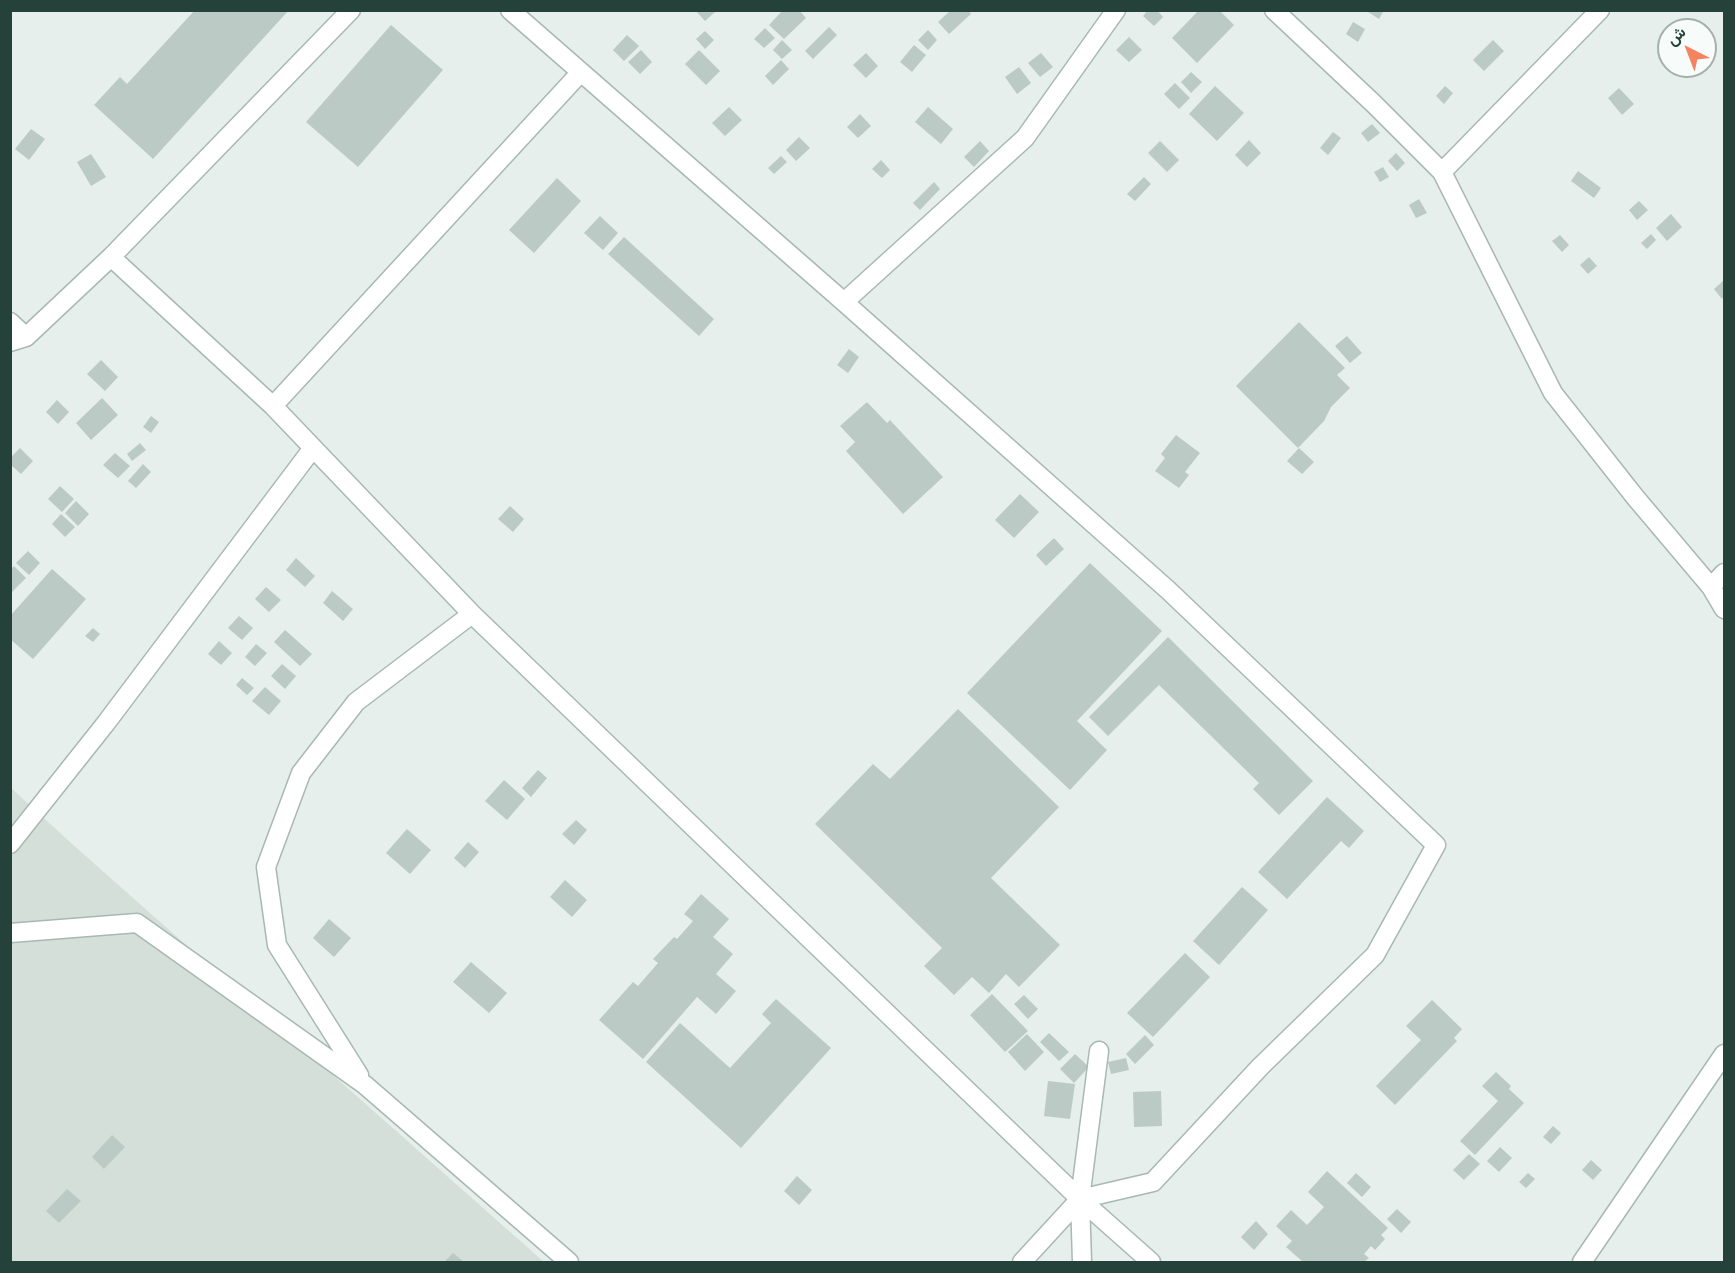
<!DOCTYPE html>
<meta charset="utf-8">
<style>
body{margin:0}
#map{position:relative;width:1735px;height:1273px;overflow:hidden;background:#e6efeb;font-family:Jost,Vazirmatn,sans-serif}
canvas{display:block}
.frame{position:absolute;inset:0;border:12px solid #24423a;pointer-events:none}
.north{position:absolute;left:1657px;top:18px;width:60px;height:60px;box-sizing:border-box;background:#f7fbf9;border:2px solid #a3b1ad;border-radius:50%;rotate:318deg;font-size:16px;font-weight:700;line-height:24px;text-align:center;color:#24423a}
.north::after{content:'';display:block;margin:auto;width:21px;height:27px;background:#f4845f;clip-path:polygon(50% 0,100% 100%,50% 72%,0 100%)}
</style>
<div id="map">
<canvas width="1735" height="1273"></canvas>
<div class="frame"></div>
<div class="north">ش</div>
</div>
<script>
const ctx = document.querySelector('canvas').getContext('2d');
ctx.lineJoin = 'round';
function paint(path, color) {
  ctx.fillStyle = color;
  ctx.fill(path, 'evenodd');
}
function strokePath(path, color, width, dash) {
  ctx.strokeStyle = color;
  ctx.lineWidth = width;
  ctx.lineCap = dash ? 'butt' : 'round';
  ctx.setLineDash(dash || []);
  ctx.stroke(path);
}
paint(new Path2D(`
 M 10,787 L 71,843 L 544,1262 L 11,1262 Z`), '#d4dfda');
paint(new Path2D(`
 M 195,10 L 289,10 L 153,159 L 94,105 L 120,77 L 127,84 Z
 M 695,10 L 714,10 L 715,12 L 705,21 Z
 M 783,10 L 799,10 L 806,18 L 784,39 L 769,25 Z
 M 951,10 L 968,10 L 971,14 L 949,34 L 938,22 Z
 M 1148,10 L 1157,10 L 1163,17 L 1154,26 L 1143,16 Z
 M 1199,10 L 1219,10 L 1234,25 L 1197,63 L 1172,38 Z
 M 1365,10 L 1384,10 L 1379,19 Z
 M 1353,22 L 1365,29 L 1358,42 L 1346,34 Z
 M 391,25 L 443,70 L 358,167 L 306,122 Z
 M 829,27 L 837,35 L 813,59 L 805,51 Z
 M 765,28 L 775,38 L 764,48 L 754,39 Z
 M 928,30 L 937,40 L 928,50 L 918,40 Z
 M 705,31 L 714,40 L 705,49 L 696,39 Z
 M 627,35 L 639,46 L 624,61 L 613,50 Z
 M 1129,37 L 1142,50 L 1129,62 L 1116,50 Z
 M 782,40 L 792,50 L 782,59 L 773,50 Z
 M 1493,40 L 1504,51 L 1484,71 L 1473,60 Z
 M 914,45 L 926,55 L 912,72 L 900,62 Z
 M 641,50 L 652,62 L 640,74 L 628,62 Z
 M 699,50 L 720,71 L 706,85 L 685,64 Z
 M 866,53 L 878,66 L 866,78 L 853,65 Z
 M 1041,53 L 1053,67 L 1040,77 L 1028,63 Z
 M 781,60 L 789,69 L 773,85 L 765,76 Z
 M 1019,67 L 1031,83 L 1017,94 L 1005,77 Z
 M 1191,72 L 1202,82 L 1191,93 L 1181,82 Z
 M 1175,83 L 1190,98 L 1179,109 L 1164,94 Z
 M 1215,86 L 1244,113 L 1217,141 L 1189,114 Z
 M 1445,86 L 1453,93 L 1444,104 L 1436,96 Z
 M 1619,88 L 1634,104 L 1622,115 L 1608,98 Z
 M 729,107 L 742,120 L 725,136 L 712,123 Z
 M 928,107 L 953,129 L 941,144 L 915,122 Z
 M 860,114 L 871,126 L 858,138 L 847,127 Z
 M 1372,124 L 1380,133 L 1368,142 L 1361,133 Z
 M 31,129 L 45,139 L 29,160 L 15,149 Z
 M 1333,132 L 1341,138 L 1328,155 L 1320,148 Z
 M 799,137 L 810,148 L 796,161 L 786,150 Z
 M 1249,140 L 1261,153 L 1247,167 L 1235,155 Z
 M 980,141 L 989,151 L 974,167 L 964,157 Z
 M 1160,141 L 1179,160 L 1167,172 L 1148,153 Z
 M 1396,153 L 1405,163 L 1397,171 L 1388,161 Z
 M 91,154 L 106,177 L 91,186 L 77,162 Z
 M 781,156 L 787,162 L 774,174 L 768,168 Z
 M 881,160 L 890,170 L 882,178 L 872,169 Z
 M 1383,167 L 1389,177 L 1380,182 L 1374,172 Z
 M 1578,171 L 1601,188 L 1594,198 L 1571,181 Z
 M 1144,177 L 1151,184 L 1135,201 L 1127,194 Z
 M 557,178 L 581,201 L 534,253 L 509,230 Z
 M 934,182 L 940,189 L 920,210 L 913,203 Z
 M 1419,199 L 1427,213 L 1416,218 L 1409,205 Z
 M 1639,201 L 1648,210 L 1637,220 L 1629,210 Z
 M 1671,214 L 1682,227 L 1667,241 L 1656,228 Z
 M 600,216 L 618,233 L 603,250 L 584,233 Z
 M 1651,234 L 1656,240 L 1647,249 L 1641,243 Z
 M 1560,235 L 1569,245 L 1562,252 L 1552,241 Z
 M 624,237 L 714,319 L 699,336 L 608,254 Z
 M 1589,257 L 1597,266 L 1588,274 L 1580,265 Z
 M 1724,280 L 1724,296 L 1722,299 L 1714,289 Z
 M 1299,322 L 1345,368 L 1337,375 L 1350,388 L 1331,407 L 1324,421 L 1298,448 L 1236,386 Z
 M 1347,336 L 1362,353 L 1350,363 L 1335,346 Z
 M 849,349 L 859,357 L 848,373 L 837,365 Z
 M 101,360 L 118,377 L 105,391 L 87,374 Z
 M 102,398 L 118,415 L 91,440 L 76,423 Z
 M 57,400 L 69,412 L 58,424 L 46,412 Z
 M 867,402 L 887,423 L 890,420 L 943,477 L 903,514 L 846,451 L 855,442 L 840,426 Z
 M 151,416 L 159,422 L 151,433 L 143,427 Z
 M 1176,435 L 1200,453 L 1185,472 L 1189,475 L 1179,488 L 1155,471 L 1165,458 L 1161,454 Z
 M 140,443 L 146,450 L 132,461 L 127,454 Z
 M 20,448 L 33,461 L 21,474 L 10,464 L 10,458 Z
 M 1299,448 L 1314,462 L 1302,474 L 1287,461 Z
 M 115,453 L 130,466 L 118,478 L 103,465 Z
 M 143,464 L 151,472 L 136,488 L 128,481 Z
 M 60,486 L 74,499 L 62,512 L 48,499 Z
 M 1020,494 L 1039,512 L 1014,538 L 995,520 Z
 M 76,501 L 89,514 L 78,526 L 65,513 Z
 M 510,506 L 524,519 L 513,532 L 498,519 Z
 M 61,514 L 75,527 L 65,537 L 52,524 Z
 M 1054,538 L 1064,549 L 1046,566 L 1036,555 Z
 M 28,551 L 40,563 L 29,575 L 16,563 Z
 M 296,558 L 315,576 L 305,587 L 286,570 Z
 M 1090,563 L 1162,631 L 1077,721 L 1107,750 L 1070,790 L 967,693 Z
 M 14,566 L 26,578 L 10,594 L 10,570 Z
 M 52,569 L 86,599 L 33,659 L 10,639 L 10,616 Z
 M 266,587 L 281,600 L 269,612 L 255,599 Z
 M 332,591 L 353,609 L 343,621 L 323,603 Z
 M 239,616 L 253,628 L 242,640 L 228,628 Z
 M 93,628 L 100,634 L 93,642 L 85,636 Z
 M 285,630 L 312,654 L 300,666 L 274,642 Z
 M 1168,637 L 1313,781 L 1279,815 L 1253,789 L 1259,783 L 1159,685 L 1108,736 L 1089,717 Z
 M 219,641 L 232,653 L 221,665 L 208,654 Z
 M 256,644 L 267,653 L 255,666 L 245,657 Z
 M 282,664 L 296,676 L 285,689 L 271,676 Z
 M 242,678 L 254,688 L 247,695 L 236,685 Z
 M 265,687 L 281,701 L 269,715 L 252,701 Z
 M 958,709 L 1059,807 L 991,878 L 1060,945 L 1019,987 L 1006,974 L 989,993 L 972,977 L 954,995 L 924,966 L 942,948 L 815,824 L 873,764 L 890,779 Z
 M 538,770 L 547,778 L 531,797 L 522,788 Z
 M 504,780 L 525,799 L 507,820 L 485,801 Z
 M 1327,797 L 1364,831 L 1349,848 L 1341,841 L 1287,899 L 1258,872 Z
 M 576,820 L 587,830 L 574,845 L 562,834 Z
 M 407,829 L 431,850 L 410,874 L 386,853 Z
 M 468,842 L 479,852 L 465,868 L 454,858 Z
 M 565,880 L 587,900 L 572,917 L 550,897 Z
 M 1242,887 L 1268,910 L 1219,965 L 1193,941 Z
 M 701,894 L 729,919 L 713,937 L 733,954 L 716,974 L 736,991 L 716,1014 L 697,997 L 643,1059 L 599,1020 L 633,982 L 638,986 L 658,963 L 653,959 L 674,937 L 677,939 L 693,921 L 684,914 Z
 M 329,919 L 351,938 L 334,957 L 313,938 Z
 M 1185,953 L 1210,977 L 1153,1037 L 1127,1013 Z
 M 471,962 L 507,993 L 489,1013 L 453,982 Z
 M 992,994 L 1028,1031 L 1005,1052 L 970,1015 Z
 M 1024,995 L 1038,1009 L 1028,1019 L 1014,1004 Z
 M 776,999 L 831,1048 L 741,1148 L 646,1062 L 680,1023 L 730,1068 L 771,1023 L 762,1014 Z
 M 1432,1000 L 1462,1029 L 1454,1038 L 1457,1041 L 1395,1105 L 1376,1086 L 1421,1040 L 1406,1026 Z
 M 1049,1033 L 1069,1052 L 1059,1061 L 1040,1042 Z
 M 1027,1034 L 1044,1052 L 1025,1071 L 1008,1052 Z
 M 1145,1035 L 1154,1045 L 1135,1064 L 1126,1054 Z
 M 1075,1054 L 1089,1067 L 1074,1083 L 1060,1069 Z
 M 1126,1058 L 1129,1070 L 1111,1074 L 1108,1062 Z
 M 1496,1072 L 1511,1086 L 1509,1089 L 1524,1103 L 1475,1155 L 1460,1141 L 1498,1101 L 1482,1086 Z
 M 1048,1081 L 1075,1084 L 1070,1119 L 1044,1116 Z
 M 1161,1091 L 1162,1126 L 1134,1127 L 1133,1092 Z
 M 1553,1126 L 1561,1133 L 1551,1144 L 1543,1137 Z
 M 112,1135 L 125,1147 L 104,1169 L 92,1157 Z
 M 1500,1147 L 1512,1158 L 1499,1172 L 1487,1161 Z
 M 1469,1154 L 1480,1164 L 1464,1180 L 1453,1170 Z
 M 1591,1160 L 1602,1170 L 1593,1180 L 1582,1170 Z
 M 1327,1171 L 1388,1228 L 1381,1235 L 1385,1239 L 1375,1250 L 1371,1246 L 1364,1254 L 1369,1258 L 1364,1262 L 1303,1262 L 1286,1247 L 1292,1241 L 1276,1226 L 1291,1210 L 1307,1225 L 1324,1207 L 1308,1192 Z
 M 1356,1173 L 1371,1187 L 1362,1197 L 1347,1183 Z
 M 1528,1173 L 1535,1179 L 1526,1188 L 1519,1182 Z
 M 797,1176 L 812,1190 L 799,1205 L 784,1191 Z
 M 67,1189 L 81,1201 L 59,1223 L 46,1211 Z
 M 1397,1209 L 1411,1222 L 1401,1233 L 1387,1219 Z
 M 1256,1221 L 1268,1234 L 1254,1250 L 1241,1237 Z
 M 453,1253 L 464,1262 L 444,1262 Z`), '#bbcac4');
const minor = new Path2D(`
 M 510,10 L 844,302 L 1168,590 L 1436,845 L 1375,955 L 1260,1067 L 1153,1182 L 1080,1199 L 1082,1262
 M 1274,10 L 1374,104 L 1442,172 L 1553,393 L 1635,497 L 1711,587 L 1724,609
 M 1442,172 L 1600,10
 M 111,257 L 273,406 L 472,614 L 1080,1199 L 1151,1262
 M 844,302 L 1025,138 L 1116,10
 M 10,322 L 26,337
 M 10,342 L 26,337 L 111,257 L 351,10
 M 273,406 L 581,72
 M 1711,587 L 1724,573
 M 10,844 L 106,723 L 313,448
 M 10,933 L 137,923 L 365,1085 L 569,1262
 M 359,1075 L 277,945 L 266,867 L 301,773 L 356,702 L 472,614
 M 1022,1262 L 1080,1199 L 1099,1051
 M 1582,1262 L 1724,1054`);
strokePath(minor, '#a8b8b2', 21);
strokePath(minor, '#fff', 18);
</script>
